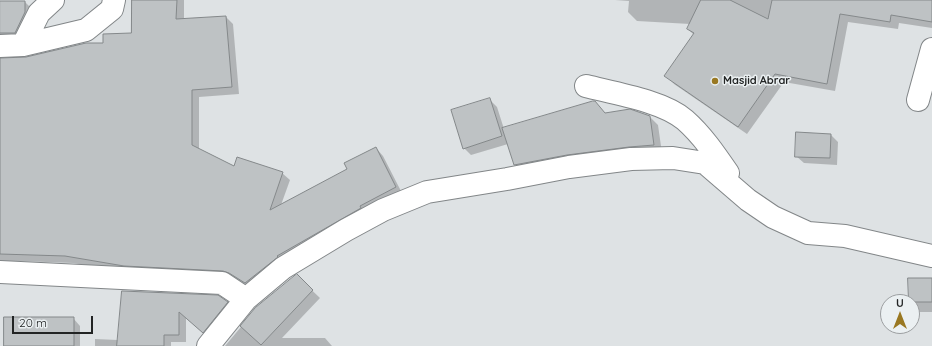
<!DOCTYPE html>
<style>
body{margin:0}
#map{position:relative;width:932px;height:346px;overflow:hidden;background:#dee2e4;font-family:Quicksand,sans-serif}
canvas{display:block}
.north{position:absolute;left:880px;top:294px;width:40px;height:40px;box-sizing:border-box;background:#ebf0f2;border:1px solid #9b9ea0;border-radius:50%;rotate:0deg;font-size:11px;font-weight:700;line-height:16px;text-align:center;color:#222424}
.north::after{content:'';display:block;margin:auto;width:14px;height:18px;background:#997822;clip-path:polygon(50% 0,100% 100%,50% 72%,0 100%)}
.scale{position:absolute;left:12px;top:316px;width:81px;height:18px;box-sizing:border-box;border:2px solid #222424;border-top:0;padding-left:5px;font-size:12px;line-height:14px;white-space:nowrap;color:#222424;-webkit-text-stroke:3px #ebf0f2;paint-order:stroke}
</style>
<div id="map">
<canvas width="932" height="346"></canvas>
<div class="north">U</div>
<div class="scale">20 m</div>
</div>
<script>
const ctx = document.querySelector('canvas').getContext('2d');
ctx.lineJoin = 'round';
function paint(path, color) {
  ctx.fillStyle = color;
  ctx.fill(path, 'evenodd');
}
function strokePath(path, color, width, dash) {
  ctx.strokeStyle = color;
  ctx.lineWidth = width;
  ctx.lineCap = dash ? 'butt' : 'round';
  ctx.setLineDash(dash || []);
  ctx.stroke(path);
}
function write(font, color, halo, rows, align = 'center') {
  ctx.font = font + ' Quicksand,sans-serif';
  ctx.lineWidth = 3;
  ctx.setLineDash([]);
  ctx.textBaseline = 'middle';
  ctx.strokeStyle = halo;
  ctx.fillStyle = color;
  for (const [text, x, y, turn = 0] of rows) {
    ctx.save();
    ctx.translate(x, y);
    ctx.rotate((+turn || 0) * Math.PI / 180);
    ctx.textAlign = isNaN(turn) ? turn : align;
    if (halo) ctx.strokeText(text, 0, 0);
    ctx.fillText(text, 0, 0);
    ctx.restore();
  }
}
paint(new Path2D(`
 M 133,0 L 184,0 L 184,20 L 226,17 L 233,24 L 239,94 L 199,97 L 199,150 L 235,167 L 282,173 L 290,180 L 281,205 L 348,170 L 376,148 L 383,156 L 403,195 L 253,290 L 237,280 L 231,277 L 132,273 L 73,263 L 19,261 L 18,267 L 0,270 L 0,59 L 26,58 L 104,44 L 132,34 Z
 M 615,0 L 932,0 L 932,28 L 899,23 L 898,29 L 848,22 L 835,91 L 784,82 L 747,134 L 674,84 L 666,75 L 694,35 L 688,29 L 690,24 L 637,21 L 628,12 L 629,1 Z
 M 0,2 L 25,2 L 32,9 L 22,40 L 0,43 Z
 M 489,99 L 497,107 L 504,129 L 595,102 L 606,114 L 649,116 L 658,125 L 662,153 L 523,173 L 515,164 L 508,144 L 471,155 L 464,148 Z
 M 831,135 L 838,142 L 837,165 L 804,163 L 796,156 Z
 M 297,276 L 320,298 L 282,338 L 325,338 L 332,346 L 225,346 L 256,309 Z
 M 932,279 L 932,312 L 917,312 L 912,307 L 912,302 L 910,302 Z
 M 122,292 L 227,303 L 234,310 L 210,339 L 186,318 L 186,342 L 171,342 L 171,346 L 95,346 L 95,339 L 118,340 Z
 M 73,318 L 80,326 L 80,346 L 5,346 Z`), '#0003');
const building = new Path2D(`
 M 132,0 L 177,0 L 176,19 L 226,16 L 232,87 L 192,90 L 192,145 L 234,166 L 237,157 L 283,172 L 270,210 L 347,169 L 344,163 L 376,147 L 396,187 L 360,206 L 361,208 L 277,256 L 278,257 L 245,283 L 229,273 L 223,271 L 124,266 L 65,256 L 0,254 L 0,58 L 26,57 L 86,43 L 103,43 L 103,34 L 131,33 Z
 M 701,0 L 730,0 L 768,19 L 772,0 L 932,0 L 932,22 L 891,15 L 890,22 L 840,14 L 827,84 L 775,74 L 738,127 L 664,76 L 694,33 L 687,29 Z
 M 0,1 L 25,1 L 25,12 L 15,33 L 0,33 Z
 M 490,98 L 502,136 L 463,149 L 451,110 Z
 M 593,101 L 595,101 L 605,113 L 630,109 L 650,116 L 654,145 L 629,147 L 567,155 L 514,165 L 502,128 Z
 M 796,132 L 831,134 L 830,158 L 795,157 Z
 M 297,274 L 313,290 L 261,345 L 240,326 L 255,308 Z
 M 908,278 L 932,278 L 932,302 L 909,302 Z
 M 122,291 L 218,295 L 228,302 L 203,333 L 179,312 L 179,335 L 164,335 L 164,346 L 117,346 Z
 M 4,317 L 74,317 L 74,346 L 4,346 Z`);
paint(building, '#bec2c4');
strokePath(building, '#84888a', 1);
const street = new Path2D(`
 M 23,45 L 39,13 L 53,0
 M 0,46 L 23,45 L 86,30 L 112,9 L 114,0
 M 586,86 C 614,93 663,101 685,120 C 702,135 715,154 728,173
 M 918,100 L 932,49
 M 0,272 L 222,283 L 246,299
 M 208,346 L 246,299 L 283,268 L 346,230 L 383,210 L 427,192 L 507,179 L 569,167 L 631,159 L 673,158 L 705,163 L 748,200 L 773,217 L 808,233 L 845,236 L 932,256`);
strokePath(street, '#828688', 24);
strokePath(street, '#fff', 22);
for (const [x, y, r, color] of [
 [715,81,4,"#997822"]
]) {
  const dot = new Path2D();
  dot.arc(x, y, r, 0, 2 * Math.PI);
  ctx.fillStyle = color;
  ctx.fill(dot);
  strokePath(dot, '#ebf0f2', 1.5);
}
write('bold 11px', '#222424', '#ebf0f2', [
 ["Masjid Abrar",723,81]
], 'left');
</script>
